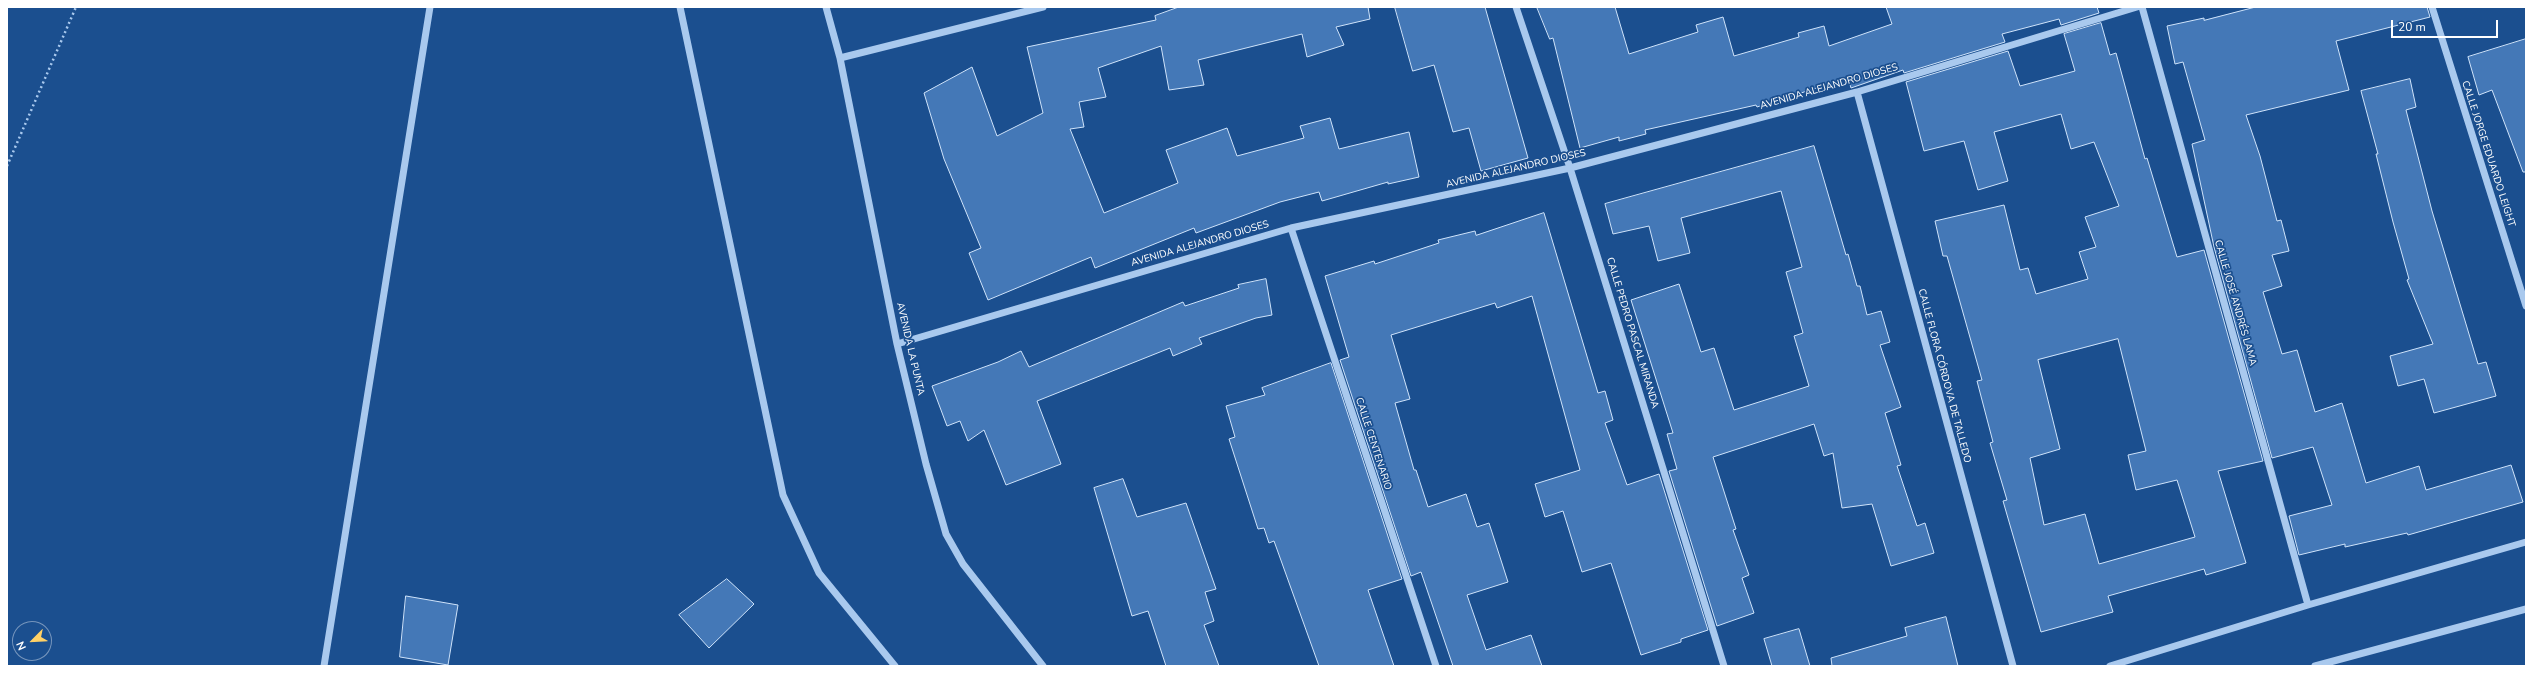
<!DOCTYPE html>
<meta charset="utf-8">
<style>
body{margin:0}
#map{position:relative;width:2533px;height:673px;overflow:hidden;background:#1b4f8f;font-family:"Nunito Sans",sans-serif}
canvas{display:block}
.frame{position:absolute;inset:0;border:8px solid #fff;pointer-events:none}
.north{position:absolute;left:12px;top:621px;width:40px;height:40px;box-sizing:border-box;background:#1b4f8f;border:1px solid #7695bc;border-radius:50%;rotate:246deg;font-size:11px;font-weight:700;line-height:16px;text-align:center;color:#fff}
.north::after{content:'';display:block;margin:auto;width:14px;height:18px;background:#ffd166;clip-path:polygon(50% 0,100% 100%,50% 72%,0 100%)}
.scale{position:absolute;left:2391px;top:20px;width:107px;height:18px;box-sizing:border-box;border:2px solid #fff;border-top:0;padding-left:5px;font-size:12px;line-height:14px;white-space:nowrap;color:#fff;-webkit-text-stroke:3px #1b4f8f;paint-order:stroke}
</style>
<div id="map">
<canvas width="2533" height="673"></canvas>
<div class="frame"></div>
<div class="north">N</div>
<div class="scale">20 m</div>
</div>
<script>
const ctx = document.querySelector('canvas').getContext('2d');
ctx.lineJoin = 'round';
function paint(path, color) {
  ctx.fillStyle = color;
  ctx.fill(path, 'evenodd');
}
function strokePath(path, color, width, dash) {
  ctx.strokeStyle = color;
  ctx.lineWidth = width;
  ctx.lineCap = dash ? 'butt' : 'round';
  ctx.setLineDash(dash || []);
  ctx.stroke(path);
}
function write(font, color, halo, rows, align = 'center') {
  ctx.font = font + ' "Nunito Sans",sans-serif';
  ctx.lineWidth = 3.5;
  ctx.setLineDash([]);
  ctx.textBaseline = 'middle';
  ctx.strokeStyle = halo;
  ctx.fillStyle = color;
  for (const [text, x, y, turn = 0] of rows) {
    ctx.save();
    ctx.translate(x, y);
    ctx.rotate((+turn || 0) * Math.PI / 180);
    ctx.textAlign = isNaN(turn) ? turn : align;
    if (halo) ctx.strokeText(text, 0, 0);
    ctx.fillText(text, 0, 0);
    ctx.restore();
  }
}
const building = new Path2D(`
 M 1179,7 L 1368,7 L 1370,19 L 1336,27 L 1344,45 L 1307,57 L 1302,34 L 1198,60 L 1204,85 L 1169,90 L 1161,46 L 1098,68 L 1106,97 L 1079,102 L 1084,127 L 1070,129 L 1104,213 L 1178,183 L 1166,150 L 1227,128 L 1237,156 L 1304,138 L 1300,126 L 1330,118 L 1339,149 L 1409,132 L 1419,177 L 1388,184 L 1388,182 L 1322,201 L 1319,192 L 1280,202 L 1196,233 L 1194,228 L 1095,268 L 1091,257 L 988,300 L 969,253 L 981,248 L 944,159 L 924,93 L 972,67 L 997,136 L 1043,113 L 1027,47 L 1156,20 L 1155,16 Z
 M 1395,7 L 1485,7 L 1528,158 L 1481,171 L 1469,128 L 1453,132 L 1434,65 L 1413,71 Z
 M 1537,7 L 1615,7 L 1629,54 L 1698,32 L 1696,25 L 1723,17 L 1734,56 L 1799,37 L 1798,33 L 1824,26 L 1829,46 L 1892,24 L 1886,7 L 2097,7 L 2099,13 L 2061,25 L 2059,19 L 2002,34 L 2005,42 L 1904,73 L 1903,70 L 1851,88 L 1848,78 L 1757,107 L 1756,105 L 1645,130 L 1646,134 L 1619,141 L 1619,137 L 1580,148 L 1553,38 L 1550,39 Z
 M 2256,7 L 2427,7 L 2430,17 L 2336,41 L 2349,90 L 2246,115 L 2260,156 L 2277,221 L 2281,220 L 2289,251 L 2272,255 L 2282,286 L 2263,292 L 2282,354 L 2297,350 L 2315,412 L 2342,403 L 2366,483 L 2419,466 L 2426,490 L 2511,465 L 2523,502 L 2408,535 L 2407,533 L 2345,547 L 2345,544 L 2299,555 L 2289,516 L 2332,505 L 2313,447 L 2272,458 L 2214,247 L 2192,144 L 2205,140 L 2183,62 L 2175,64 L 2167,26 L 2204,18 L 2204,20 Z
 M 2101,23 L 2110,55 L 2116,53 L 2145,159 L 2147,158 L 2177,257 L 2204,250 L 2263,461 L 2218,471 L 2246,563 L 2206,575 L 2204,569 L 2108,596 L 2113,612 L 2041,632 L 2003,501 L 2007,500 L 1990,443 L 1993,442 L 1977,381 L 1982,380 L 1947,256 L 1943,256 L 1935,221 L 2004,205 L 2020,270 L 2028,268 L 2036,294 L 2088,279 L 2079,252 L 2096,247 L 2085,217 L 2119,206 L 2094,142 L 2071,149 L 2061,114 L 1994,132 L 2008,181 L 1978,190 L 1964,141 L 1924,151 L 1906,82 L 2008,51 L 2020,86 L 2075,71 L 2064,34 ZM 2118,339 L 2146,451 L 2128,455 L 2136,490 L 2177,480 L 2195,537 L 2099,564 L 2085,514 L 2044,525 L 2030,458 L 2060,449 L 2038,360 Z
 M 2526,39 L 2526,172 L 2523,172 L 2492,90 L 2479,95 L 2468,57 Z
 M 2410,79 L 2416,107 L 2406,110 L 2432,211 L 2478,364 L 2486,362 L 2496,396 L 2434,413 L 2424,379 L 2398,386 L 2390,356 L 2433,344 L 2407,280 L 2409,279 L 2393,222 L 2376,154 L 2378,154 L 2361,91 Z
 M 1814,146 L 1846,255 L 1848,254 L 1857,286 L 1860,286 L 1867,315 L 1881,311 L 1890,342 L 1880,345 L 1901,407 L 1885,413 L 1901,465 L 1897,466 L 1917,526 L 1925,523 L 1934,553 L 1891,566 L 1872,504 L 1842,508 L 1833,453 L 1824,456 L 1814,424 L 1713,457 L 1736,529 L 1733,530 L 1749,575 L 1742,578 L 1754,613 L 1717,626 L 1669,471 L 1677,469 L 1667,434 L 1673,433 L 1631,300 L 1679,284 L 1701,352 L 1714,348 L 1734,410 L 1809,386 L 1794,336 L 1803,333 L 1786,272 L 1802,267 L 1781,191 L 1681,218 L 1690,253 L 1658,261 L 1649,226 L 1613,234 L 1605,204 Z
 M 1544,213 L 1598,393 L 1605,391 L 1613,420 L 1605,423 L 1627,485 L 1659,474 L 1708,630 L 1681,639 L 1681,642 L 1641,655 L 1611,563 L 1582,572 L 1563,511 L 1545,517 L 1535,484 L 1580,470 L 1532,296 L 1497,308 L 1495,303 L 1391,335 L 1410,399 L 1395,403 L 1414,470 L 1416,470 L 1428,507 L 1466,494 L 1477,527 L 1489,523 L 1508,582 L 1467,595 L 1486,650 L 1531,635 L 1542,666 L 1453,666 L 1421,572 L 1411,576 L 1340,360 L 1349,357 L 1325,276 L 1374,261 L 1375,264 L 1439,243 L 1438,240 L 1475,231 L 1476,235 Z
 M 1266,279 L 1272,315 L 1256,318 L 1199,338 L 1202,344 L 1173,356 L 1170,348 L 1037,401 L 1061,464 L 1006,485 L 984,430 L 968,441 L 960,421 L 947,426 L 932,386 L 998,362 L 1021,351 L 1029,367 L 1183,302 L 1185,306 L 1239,288 L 1238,285 Z
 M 1331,363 L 1402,579 L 1368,590 L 1394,666 L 1319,666 L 1274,541 L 1269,543 L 1264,528 L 1258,529 L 1229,439 L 1235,437 L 1226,406 L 1265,395 L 1262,388 Z
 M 1123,479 L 1137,517 L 1186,503 L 1216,589 L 1205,592 L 1214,621 L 1204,625 L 1219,666 L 1166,666 L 1148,611 L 1132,616 L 1094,488 Z
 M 727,579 L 754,604 L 709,648 L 679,615 Z
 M 406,596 L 458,605 L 448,665 L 400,657 Z
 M 1946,617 L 1958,666 L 1832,666 L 1831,658 L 1907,636 L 1905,628 Z
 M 1799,629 L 1810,666 L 1772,666 L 1764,639 Z`);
paint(building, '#4478b7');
strokePath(building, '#cfe3fa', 1);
strokePath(new Path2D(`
 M 7,166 L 76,7`), '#a9c9ee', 2.5, [2, 3]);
strokePath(new Path2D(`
 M 680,7 L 783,495 L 819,573 L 895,666
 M 826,7 L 840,58 L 897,344 L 926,464 L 946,534 L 963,564 L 1043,666
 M 1516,7 L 1570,168 L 1724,666
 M 2142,7 L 2308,605
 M 2432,7 L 2526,306
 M 840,58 L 1043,7
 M 1857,92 L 2013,666
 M 1291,228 L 1436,666
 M 897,344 L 1291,228 L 1570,168 L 1857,92 L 2137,7
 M 324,666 L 430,7
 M 2110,666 L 2308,605 L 2526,542
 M 2315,666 L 2526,609`), '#a9c9ee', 7);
write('10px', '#fff', '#1b4f8f', [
 ["AVENIDA ALEJANDRO DIOSES",1829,87,-16],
 ["CALLE JORGE EDUARDO LEIGHT",2488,154,72],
 ["AVENIDA ALEJANDRO DIOSES",1516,169,-13],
 ["AVENIDA ALEJANDRO DIOSES",1200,244,-16],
 ["CALLE JOSÉ ANDRÉS LAMA",2235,303,74],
 ["CALLE PEDRO PASCAL MIRANDA",1632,333,73],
 ["AVENIDA LA PUNTA",910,349,77],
 ["CALLE FLORA CÓRDOVA DE TALLEDO",1944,376,75],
 ["CALLE CENTENARIO",1373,444,72]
]);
</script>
